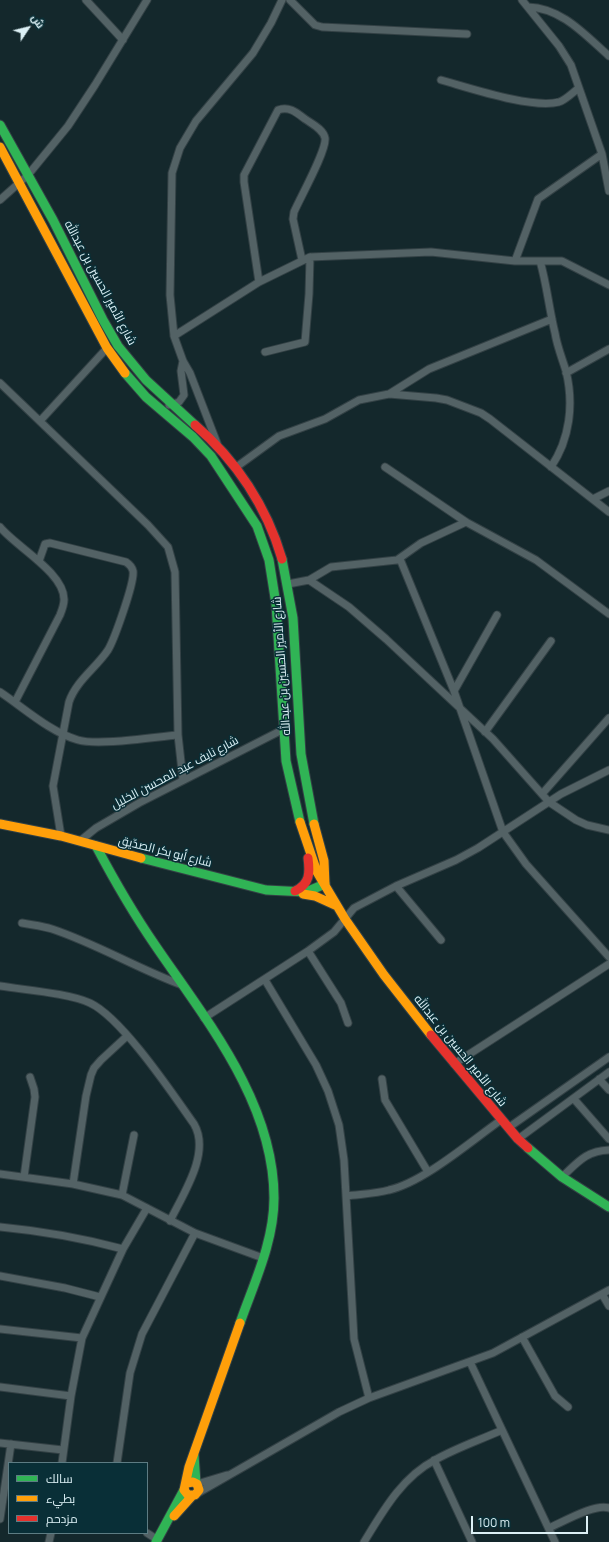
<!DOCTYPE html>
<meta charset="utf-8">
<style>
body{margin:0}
#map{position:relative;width:609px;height:1542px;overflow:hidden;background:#14282c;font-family:Manrope,Cairo,sans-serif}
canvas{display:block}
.legend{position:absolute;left:8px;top:1462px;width:140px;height:72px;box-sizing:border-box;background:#092f37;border:1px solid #5d7c83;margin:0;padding:5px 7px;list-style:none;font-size:12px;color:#dcf0f5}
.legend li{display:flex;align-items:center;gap:8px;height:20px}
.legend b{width:20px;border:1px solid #5d7c83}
.north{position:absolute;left:8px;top:8px;width:40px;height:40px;-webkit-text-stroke:3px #092f37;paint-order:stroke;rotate:55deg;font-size:11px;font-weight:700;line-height:16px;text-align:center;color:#dcf0f5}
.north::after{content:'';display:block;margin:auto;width:14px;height:18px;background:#dcf0f5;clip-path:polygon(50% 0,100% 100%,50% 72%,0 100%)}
.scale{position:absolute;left:471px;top:1516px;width:117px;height:18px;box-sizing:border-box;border:2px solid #dcf0f5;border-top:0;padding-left:5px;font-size:12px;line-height:14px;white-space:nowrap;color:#dcf0f5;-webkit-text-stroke:3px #092f37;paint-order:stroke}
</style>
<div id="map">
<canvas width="609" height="1542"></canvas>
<ul class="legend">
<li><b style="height:5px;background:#30b455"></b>سالك</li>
<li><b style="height:5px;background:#ff9f0a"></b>بطيء</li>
<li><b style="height:5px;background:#e5322d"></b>مزدحم</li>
</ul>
<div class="north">ش</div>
<div class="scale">100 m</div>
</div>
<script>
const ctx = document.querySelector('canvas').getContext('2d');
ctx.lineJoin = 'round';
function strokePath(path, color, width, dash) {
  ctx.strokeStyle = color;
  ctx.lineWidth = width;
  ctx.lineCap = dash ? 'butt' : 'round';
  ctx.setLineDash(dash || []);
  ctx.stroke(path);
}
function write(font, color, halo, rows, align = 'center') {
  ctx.font = font + ' Manrope,Cairo,sans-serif';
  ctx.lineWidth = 3;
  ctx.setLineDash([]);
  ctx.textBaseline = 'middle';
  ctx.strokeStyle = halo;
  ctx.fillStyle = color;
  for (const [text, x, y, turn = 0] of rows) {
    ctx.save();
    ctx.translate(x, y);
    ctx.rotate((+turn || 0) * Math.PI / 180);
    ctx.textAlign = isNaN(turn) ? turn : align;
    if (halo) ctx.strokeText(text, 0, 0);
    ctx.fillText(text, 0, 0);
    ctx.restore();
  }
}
const street = new Path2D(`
 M 86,0 L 123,40
 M 290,0 L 315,25 L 322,27 L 467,34
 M 522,0 L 559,46 L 571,65 L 602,154 L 609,191
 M 528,7 C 562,8 585,35 609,56
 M 441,80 C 470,88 532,109 559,102 C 566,100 573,92 579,88
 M 0,200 L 28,175 L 68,126 L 95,85 L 147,0
 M 310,257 L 431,252 L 515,261 L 562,261 L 609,285
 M 515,261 L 538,199 L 602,154
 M 540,261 C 547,285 549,309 555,333 C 557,346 562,358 566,371 C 574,404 570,439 551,467
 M 259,282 L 244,182 L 244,175 L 278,110 C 289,106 296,112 305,119 C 312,124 323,129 325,138 C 327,150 300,198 294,212 L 293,219 L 302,260
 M 174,336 L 259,282 L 310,257 L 309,294 L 305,342 L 265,352
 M 566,373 L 609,349
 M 0,383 L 148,525 L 168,547 L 175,572 L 178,735 L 183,780
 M 389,394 L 429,369 L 552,319
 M 169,405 L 179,402 L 184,395 L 181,371 L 183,361
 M 40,421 L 107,348
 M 217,443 L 190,373 L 183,361 L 174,336 L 170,295 L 172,173 L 180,148 L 196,121 L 253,53 L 271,23 L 282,0
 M 385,467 L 466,522 L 536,560 L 609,614
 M 235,468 L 279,436 L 325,419 L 359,400 L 389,394 L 436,398 L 447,400 L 481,413 L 490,419 L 609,512
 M 593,499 L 609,491
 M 0,527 C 15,546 65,573 64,600 C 64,605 62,610 60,615 L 15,702
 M 400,559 L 454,691 L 503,832 L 526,864 L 609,957
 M 39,561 L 45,544 L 50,543 L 126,562 C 129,564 132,567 133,571 C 135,582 114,640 108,650 C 96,668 76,681 69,702 L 53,786 L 61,836
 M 309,580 L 349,607 L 386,639 L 493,739 L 549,802 L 576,820 L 587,825 L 609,830
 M 288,584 L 309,580 L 331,567 L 397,560 L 421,543 L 466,522
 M 454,691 L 497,615
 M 0,692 C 24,708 50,732 78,740 C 99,746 154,737 178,735
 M 485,732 L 551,641
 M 542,794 L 609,718
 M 80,841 L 96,828 L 139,803 L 284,729
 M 396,886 L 441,940
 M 22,923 C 32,925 42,926 52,929 C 97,944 138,969 182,985
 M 308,951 L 341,1003 L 348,1023
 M 265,980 L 316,1065 L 328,1091 L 339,1125 L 344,1160 L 354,1339 L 369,1398
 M 0,986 C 24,990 68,993 90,1003 C 122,1018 172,1093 194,1124 C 211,1153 183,1194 170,1221
 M 204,1018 L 308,951 L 334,932 L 354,908 L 396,886 L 456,860 L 478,848 L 561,794 L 609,770
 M 454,1064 L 609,964
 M 382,1079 L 385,1100 L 428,1172
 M 599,1079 L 609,1090
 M 574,1099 L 609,1139
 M 508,1128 L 609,1057
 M 518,1139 L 609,1072
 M 0,1174 L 73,1184 L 122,1195 L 195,1233 L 263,1258
 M 24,1177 L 35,1097 L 34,1089 L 30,1077
 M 562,1177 C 578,1162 586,1151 609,1150
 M 73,1184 L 86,1096 L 91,1075 L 94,1068 L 101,1060 L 127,1036
 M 122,1195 L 134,1135
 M 346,1196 C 360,1194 375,1194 389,1190 C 424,1182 471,1141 501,1120
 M 0,1227 C 42,1231 82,1238 123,1249
 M 0,1276 L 65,1288 L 100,1297
 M 602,1294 L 609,1306
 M 0,1329 L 82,1338
 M 522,1337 L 555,1396 L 568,1407
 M 470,1362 L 555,1542
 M 0,1387 L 71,1396
 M 0,1443 L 63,1450
 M 434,1460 L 472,1542
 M 62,1463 L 71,1396 L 82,1338 L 123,1249 L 147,1208
 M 117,1463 L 130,1373 L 142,1334 L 195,1233
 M 197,1484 L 227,1475
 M 198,1493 L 339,1412 L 369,1398 L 493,1353 L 609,1290
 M 0,1519 L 11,1444
 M 549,1528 C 563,1522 595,1503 609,1508
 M 147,1533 L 158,1540
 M 49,1542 L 51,1533
 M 364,1542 C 383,1511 402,1477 435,1460 C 456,1448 480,1440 502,1430`);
const fast = new Path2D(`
 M 0,125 L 53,220 L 103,320 L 118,346 L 146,380 L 195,425
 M 125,373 L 146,397 L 193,437 L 211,456 L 257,526 L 269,560 L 276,604 L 286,761 L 300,822
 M 282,559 L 293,618 L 301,754 L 314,824
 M 96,846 C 114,880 133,913 155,945 C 206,1020 274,1102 274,1198 C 274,1242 254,1283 240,1323
 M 141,858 L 266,890 L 306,892 L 325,884
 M 528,1148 L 562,1177 L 609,1207
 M 194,1455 L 196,1483
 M 156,1542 L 184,1490`);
const slow = new Path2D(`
 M 0,147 L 107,348 L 125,373
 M 300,822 L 317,872 L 345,919 L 384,975 L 431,1035
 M 0,824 L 61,836 L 141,858
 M 314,824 L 324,861 L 325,884
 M 303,894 L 315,896 L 337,906
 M 187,1483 L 193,1482 L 197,1484 L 199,1490 L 195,1495 L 188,1495 L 184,1490 L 189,1467 L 240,1323
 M 174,1516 L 192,1496`);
const jam = new Path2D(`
 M 195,425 C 236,460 267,507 282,559
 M 295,891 C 310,884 310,873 308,858
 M 431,1035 L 518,1139 L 528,1148`);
strokePath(street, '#334145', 9);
strokePath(fast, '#334145', 11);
strokePath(slow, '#334145', 11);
strokePath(jam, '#334145', 11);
strokePath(street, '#536265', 7);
strokePath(fast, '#30b455', 9);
strokePath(slow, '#ff9f0a', 9);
strokePath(jam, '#e5322d', 9);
write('12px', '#dcf0f5', '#092f37', [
 ["شارع الأمير الحسين بن عبدالله",100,283,62],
 ["شارع الأمير الحسين بن عبدالله",282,666,-94],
 ["شارع نايف عبد المحسن الخليل",175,773,-28],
 ["شارع أبو بكر الصدّيق",165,852,14],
 ["شارع الأمير الحسين بن عبدالله",460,1051,51]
]);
</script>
